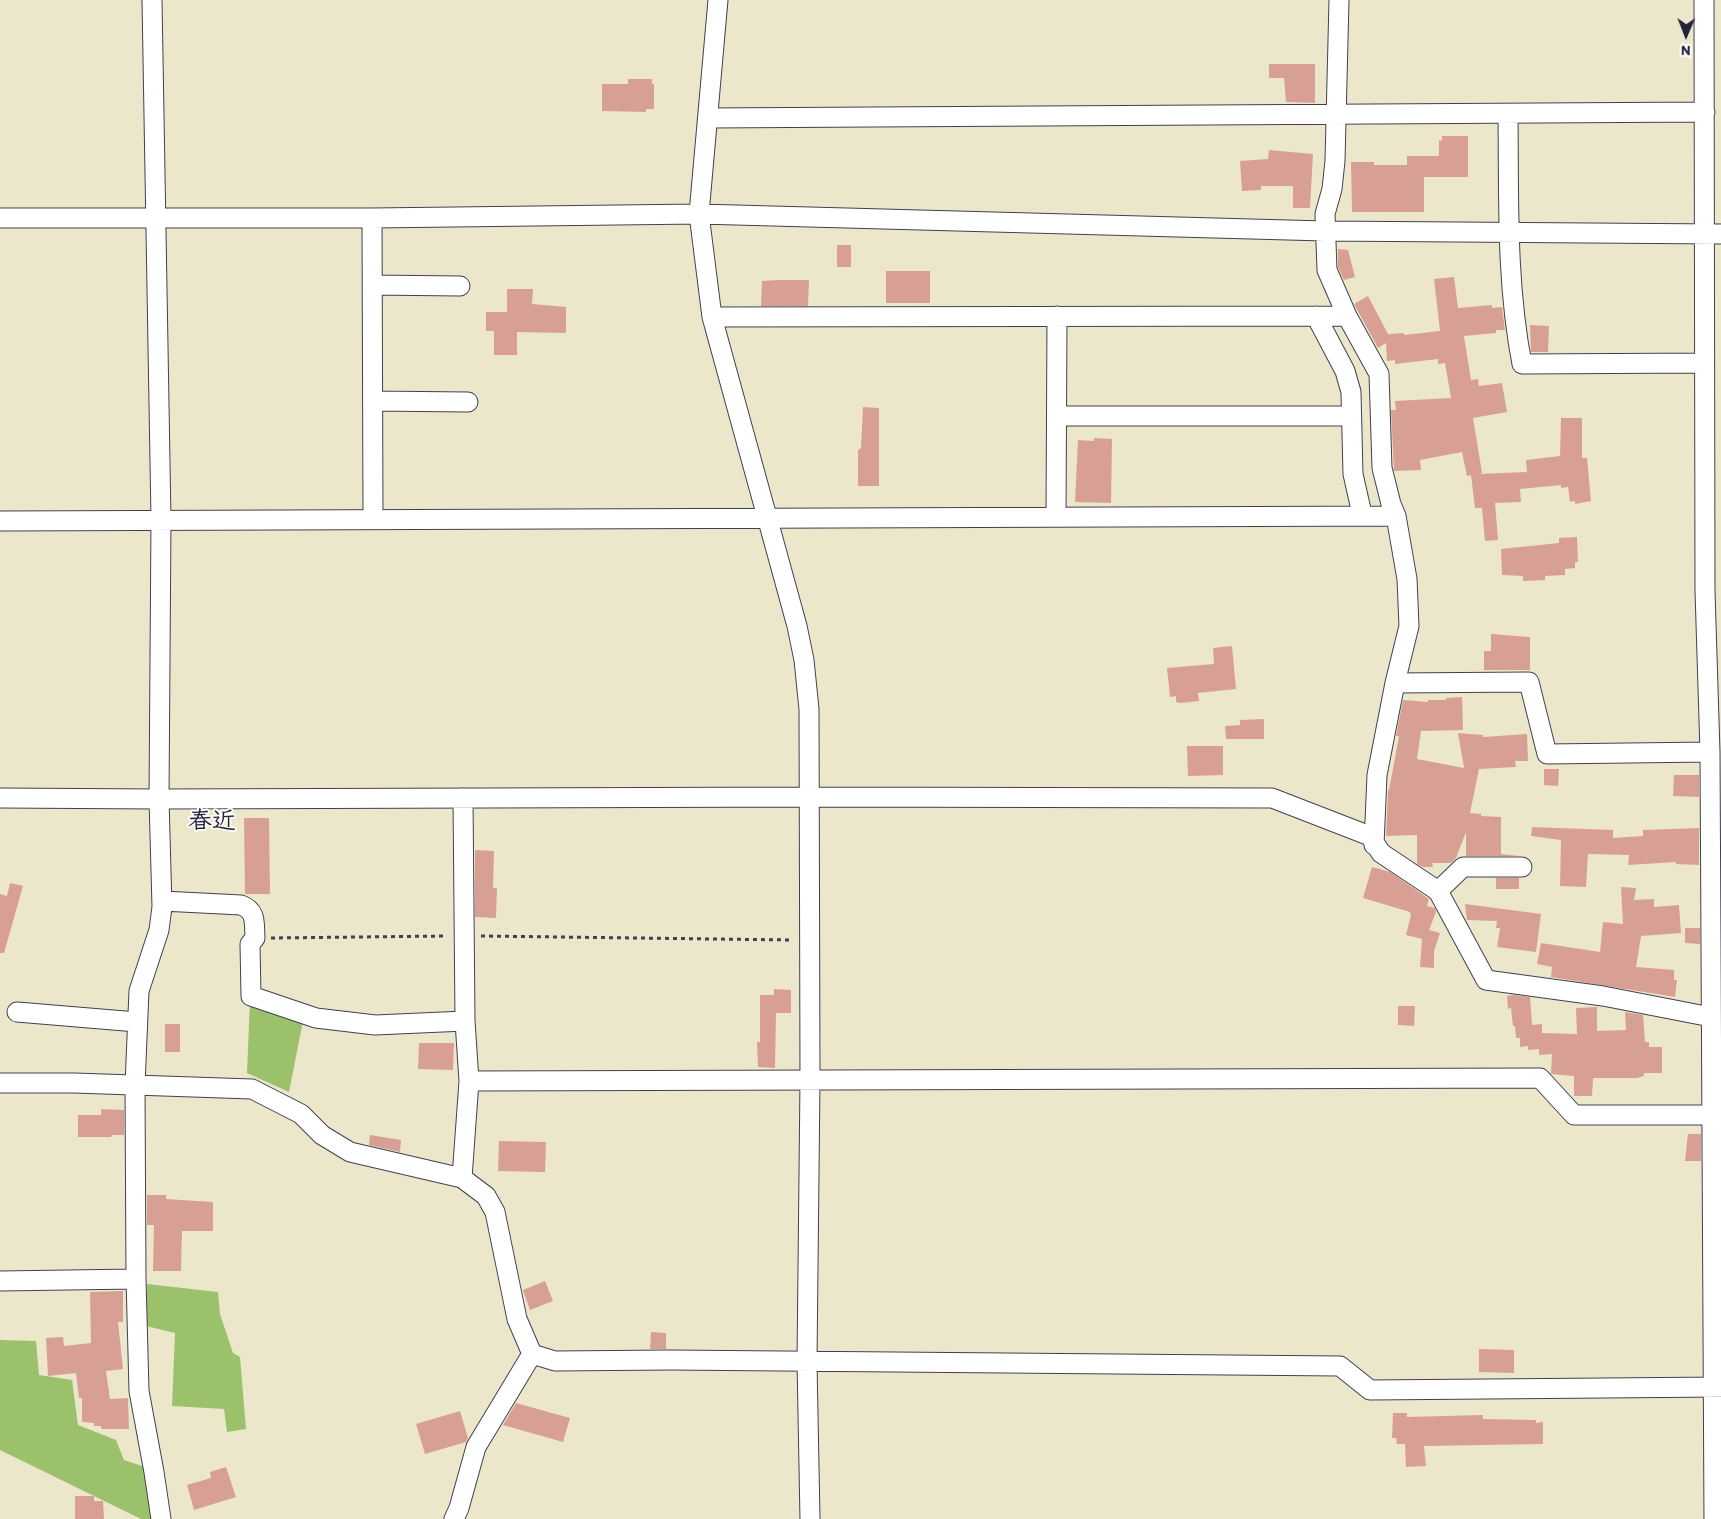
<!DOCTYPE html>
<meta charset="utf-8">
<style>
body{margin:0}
#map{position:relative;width:1721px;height:1519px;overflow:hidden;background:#ece7cb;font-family:Itim,sans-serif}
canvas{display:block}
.north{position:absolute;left:1661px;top:10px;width:50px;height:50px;-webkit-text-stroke:4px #fdfcf7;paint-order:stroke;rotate:181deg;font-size:14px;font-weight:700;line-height:20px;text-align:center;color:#22223b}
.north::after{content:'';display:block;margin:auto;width:18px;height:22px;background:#22223b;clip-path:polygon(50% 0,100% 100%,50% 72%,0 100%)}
</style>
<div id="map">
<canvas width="1721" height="1519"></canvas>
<div class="north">N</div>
</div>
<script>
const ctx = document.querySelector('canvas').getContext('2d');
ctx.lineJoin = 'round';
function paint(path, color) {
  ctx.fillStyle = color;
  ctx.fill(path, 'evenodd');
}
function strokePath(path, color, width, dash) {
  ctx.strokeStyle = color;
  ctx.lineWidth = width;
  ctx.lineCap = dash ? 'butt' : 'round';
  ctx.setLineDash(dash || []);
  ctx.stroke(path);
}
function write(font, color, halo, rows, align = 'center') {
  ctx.font = font + ' Itim,"Klee One",sans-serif';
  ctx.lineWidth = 4;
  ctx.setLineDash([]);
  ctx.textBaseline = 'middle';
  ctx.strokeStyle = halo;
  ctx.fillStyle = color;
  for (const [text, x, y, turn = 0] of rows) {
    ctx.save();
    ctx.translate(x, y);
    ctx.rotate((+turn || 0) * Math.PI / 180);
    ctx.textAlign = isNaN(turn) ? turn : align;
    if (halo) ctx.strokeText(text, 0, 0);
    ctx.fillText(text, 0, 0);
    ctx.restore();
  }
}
paint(new Path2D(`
 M 250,1000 L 305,1011 L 289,1092 L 247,1073 Z
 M 147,1284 L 218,1292 L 220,1314 L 233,1353 L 240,1357 L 246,1429 L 227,1432 L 224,1409 L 172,1406 L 175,1333 L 146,1326 Z
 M 0,1340 L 36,1341 L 39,1375 L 72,1380 L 78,1425 L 116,1440 L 124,1460 L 145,1467 L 152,1519 L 141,1519 L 0,1450 Z`), '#9cc16b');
paint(new Path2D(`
 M 1269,64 L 1315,64 L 1315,103 L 1286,102 L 1284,78 L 1269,78 Z
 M 628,79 L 652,79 L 652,84 L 654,84 L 654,109 L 646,109 L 646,112 L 602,111 L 602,84 L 628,84 Z
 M 1442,136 L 1468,136 L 1468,177 L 1424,177 L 1424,212 L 1352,212 L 1351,162 L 1374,162 L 1374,165 L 1407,165 L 1407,156 L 1439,156 L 1439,140 L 1442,141 Z
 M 1269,150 L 1313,154 L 1310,208 L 1293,208 L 1293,186 L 1261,186 L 1261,190 L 1242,191 L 1240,161 L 1268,159 Z
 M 837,245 L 851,245 L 851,267 L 837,267 Z
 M 1338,249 L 1348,250 L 1355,277 L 1344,280 L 1338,267 Z
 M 886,271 L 930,271 L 930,303 L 886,303 Z
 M 1454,277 L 1458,308 L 1492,305 L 1492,308 L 1502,307 L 1505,330 L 1496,330 L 1496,333 L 1464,336 L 1471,380 L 1478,379 L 1479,386 L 1502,383 L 1507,412 L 1473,418 L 1482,473 L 1479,474 L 1527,472 L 1526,460 L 1560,456 L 1561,418 L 1582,418 L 1582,458 L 1587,458 L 1591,501 L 1575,504 L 1575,501 L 1570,502 L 1568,487 L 1561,488 L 1561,485 L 1520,489 L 1521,502 L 1495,503 L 1498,540 L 1485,541 L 1482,508 L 1475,508 L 1471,475 L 1467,476 L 1462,452 L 1420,460 L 1421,470 L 1394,471 L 1391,410 L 1396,410 L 1395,401 L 1451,398 L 1445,363 L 1438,364 L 1438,359 L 1395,364 L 1395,360 L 1387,361 L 1386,343 L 1378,348 L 1354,304 L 1368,296 L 1388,334 L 1404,333 L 1404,335 L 1440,331 L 1434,279 Z
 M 779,280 L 809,280 L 808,306 L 761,306 L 762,281 Z
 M 507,289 L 533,289 L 532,304 L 566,307 L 566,333 L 517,332 L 517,355 L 494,355 L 494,331 L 486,331 L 486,312 L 507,312 Z
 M 1530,325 L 1549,326 L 1548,352 L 1531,352 Z
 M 863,407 L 879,408 L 879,486 L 858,486 L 858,450 L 861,448 Z
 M 1094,438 L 1112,439 L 1111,503 L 1075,502 L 1078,440 L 1094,441 Z
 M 1577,537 L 1578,562 L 1575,562 L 1575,568 L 1565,569 L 1565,575 L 1545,576 L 1545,580 L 1523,581 L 1523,576 L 1502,575 L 1501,549 L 1559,543 L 1559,538 Z
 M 1491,634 L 1530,637 L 1530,670 L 1484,670 L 1484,651 L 1491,651 Z
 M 1232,646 L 1236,689 L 1198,693 L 1199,701 L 1181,703 L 1176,702 L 1176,696 L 1170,697 L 1167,668 L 1214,664 L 1213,648 Z
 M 1462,697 L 1463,730 L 1421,731 L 1417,759 L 1464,768 L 1458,733 L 1483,735 L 1483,737 L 1527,734 L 1528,761 L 1515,761 L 1516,767 L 1479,769 L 1470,813 L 1481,814 L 1481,816 L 1501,817 L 1501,854 L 1519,856 L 1466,856 L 1466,832 L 1456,858 L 1451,863 L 1432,863 L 1433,867 L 1423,867 L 1417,864 L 1417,835 L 1386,836 L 1388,790 L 1389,790 L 1399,736 L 1396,736 L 1403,700 L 1428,702 L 1428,700 L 1446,700 L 1446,698 Z
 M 1264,719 L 1264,739 L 1226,739 L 1225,726 L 1240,725 L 1240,720 Z
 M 1187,746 L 1223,746 L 1223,775 L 1188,776 Z
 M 1544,769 L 1559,769 L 1558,786 L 1544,785 Z
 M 1674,775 L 1699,775 L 1699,797 L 1673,796 Z
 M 244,818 L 269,818 L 270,894 L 245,894 Z
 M 1532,827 L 1613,830 L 1613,838 L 1643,836 L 1643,830 L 1699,828 L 1699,865 L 1676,864 L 1676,862 L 1628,865 L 1629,855 L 1588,854 L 1586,887 L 1560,886 L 1561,840 L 1531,836 Z
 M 475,850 L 494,851 L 493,888 L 497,888 L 496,918 L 475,917 Z
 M 1372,867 L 1390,872 L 1429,899 L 1427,906 L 1435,908 L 1436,912 L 1429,930 L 1440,933 L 1434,951 L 1434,968 L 1420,967 L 1422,939 L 1406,935 L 1411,915 L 1410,912 L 1363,898 Z
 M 1496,878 L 1519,878 L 1519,889 L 1496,889 Z
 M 10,883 L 23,886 L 4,953 L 0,953 L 0,894 L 7,896 Z
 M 1621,887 L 1636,888 L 1634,900 L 1654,899 L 1654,907 L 1679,905 L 1681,933 L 1641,936 L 1636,967 L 1674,970 L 1674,980 L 1677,980 L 1675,997 L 1551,977 L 1552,967 L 1537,964 L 1541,943 L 1600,952 L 1603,922 L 1623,924 Z
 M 1465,904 L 1541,914 L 1536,952 L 1497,947 L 1500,928 L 1496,928 L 1497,921 L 1467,920 Z
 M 1685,928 L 1700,928 L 1700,944 L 1685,943 Z
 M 774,989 L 791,990 L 791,1013 L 776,1013 L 775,1068 L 758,1067 L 757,1042 L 760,1042 L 760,995 L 774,995 Z
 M 1514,995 L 1530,997 L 1532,1025 L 1542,1024 L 1542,1033 L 1577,1034 L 1576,1008 L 1597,1007 L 1597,1031 L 1626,1030 L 1625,1012 L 1643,1015 L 1645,1042 L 1649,1042 L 1649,1047 L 1662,1047 L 1662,1073 L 1644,1073 L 1644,1076 L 1637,1078 L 1593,1078 L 1592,1096 L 1574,1096 L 1574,1076 L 1551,1074 L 1552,1054 L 1539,1055 L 1539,1049 L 1528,1050 L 1528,1046 L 1520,1047 L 1520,1038 L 1516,1038 L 1515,1026 L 1513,1026 L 1511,1008 L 1508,1009 L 1507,996 Z
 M 1398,1006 L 1415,1006 L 1414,1026 L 1398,1025 Z
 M 165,1024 L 180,1024 L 180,1052 L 165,1052 Z
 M 419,1043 L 454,1043 L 453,1070 L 418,1069 Z
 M 101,1109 L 124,1110 L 124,1135 L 112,1135 L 111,1137 L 78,1137 L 78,1115 L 101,1115 Z
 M 1688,1134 L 1701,1134 L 1701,1161 L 1685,1161 Z
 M 370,1135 L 401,1140 L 400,1152 L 369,1145 Z
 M 499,1141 L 546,1142 L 545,1172 L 498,1171 Z
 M 147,1195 L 166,1195 L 166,1199 L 213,1202 L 213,1231 L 182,1231 L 181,1271 L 153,1271 L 154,1225 L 147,1225 Z
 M 545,1281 L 553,1301 L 530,1310 L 523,1290 Z
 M 123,1291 L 123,1322 L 118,1322 L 123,1369 L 106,1371 L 110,1399 L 128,1398 L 129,1429 L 101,1429 L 101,1426 L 94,1426 L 94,1423 L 82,1422 L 82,1398 L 79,1398 L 76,1373 L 48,1376 L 46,1338 L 63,1337 L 64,1346 L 91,1343 L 90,1292 Z
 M 651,1332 L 666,1333 L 666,1349 L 650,1349 Z
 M 1479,1349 L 1514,1350 L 1514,1373 L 1479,1372 Z
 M 516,1403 L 570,1418 L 563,1442 L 503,1425 Z
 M 460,1411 L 468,1438 L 466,1442 L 425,1454 L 416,1424 Z
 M 1393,1413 L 1407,1413 L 1407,1417 L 1483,1415 L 1483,1419 L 1536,1420 L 1536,1423 L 1543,1422 L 1543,1444 L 1424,1446 L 1426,1466 L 1406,1467 L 1405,1444 L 1397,1444 L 1396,1438 L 1392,1438 Z
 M 226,1467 L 236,1497 L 194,1510 L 187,1485 L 211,1478 L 210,1472 Z
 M 75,1496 L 94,1496 L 94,1501 L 103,1501 L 104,1519 L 75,1519 Z`), '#d8a094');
const minor = new Path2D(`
 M 152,0 L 161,519 L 159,799 L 162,907 L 159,930 L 139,991 L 135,1085 L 136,1279 L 139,1391 L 154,1472 L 161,1519
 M 718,0 L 699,214 L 712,317 L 797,626 L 804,660 L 809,709 L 810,1079 L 807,1362 L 810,1519
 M 1339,0 L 1335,161 L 1332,189 L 1325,214 L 1327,270 L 1347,316 L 1379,374 L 1382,468 L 1391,504 L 1396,516 L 1407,579 L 1409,626 L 1395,683 L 1377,775 L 1374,845
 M 1704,0 L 1705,591 L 1710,752 L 1714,1519
 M 1508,115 C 1509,197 1506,282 1522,364 L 1704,363
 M 708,118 L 1705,112
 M 0,218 L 372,218 L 699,214 L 1325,231 L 1721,234
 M 372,218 L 373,518
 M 372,285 L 460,286
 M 1316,316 L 1345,371 L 1351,392 L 1353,474 L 1362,514
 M 712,317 L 1347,316
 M 373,401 L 468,402
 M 1057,416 L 1351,416
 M 1056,517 L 1057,316
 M 0,521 L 1396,516
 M 1395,683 L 1529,682 L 1547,754 L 1710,752
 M 0,798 L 159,799 L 810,797 L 1272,798 L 1370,836 L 1381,853 L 1438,891 L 1486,980 L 1603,996 L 1711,1017
 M 1438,891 L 1463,867 L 1522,867
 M 162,901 L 241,905 C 257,911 254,923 255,938 L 250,944 L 251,996 L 316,1018 L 375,1025 L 465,1021
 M 17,1012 L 137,1022
 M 469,1081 L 1540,1078 L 1574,1115 L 1721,1115
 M 0,1083 L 74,1083 L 252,1089 L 301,1114 L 322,1135 L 350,1152 L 462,1178 L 486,1196 L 495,1212 L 517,1319 L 532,1354
 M 462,1178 L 469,1081 L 465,1021 L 463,798
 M 0,1281 L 136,1279
 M 532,1354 L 555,1361 L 671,1360 L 1340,1366 L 1370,1390 L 1721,1387
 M 454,1519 L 459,1508 L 476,1447 L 532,1354`);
strokePath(minor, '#404051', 21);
strokePath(new Path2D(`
 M 481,936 L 792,940
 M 271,938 L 447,936`), '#404051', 3, [4, 4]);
strokePath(minor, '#fff', 19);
write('bold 24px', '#22223b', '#fdfcf7', [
 ["春近",212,822]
]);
</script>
